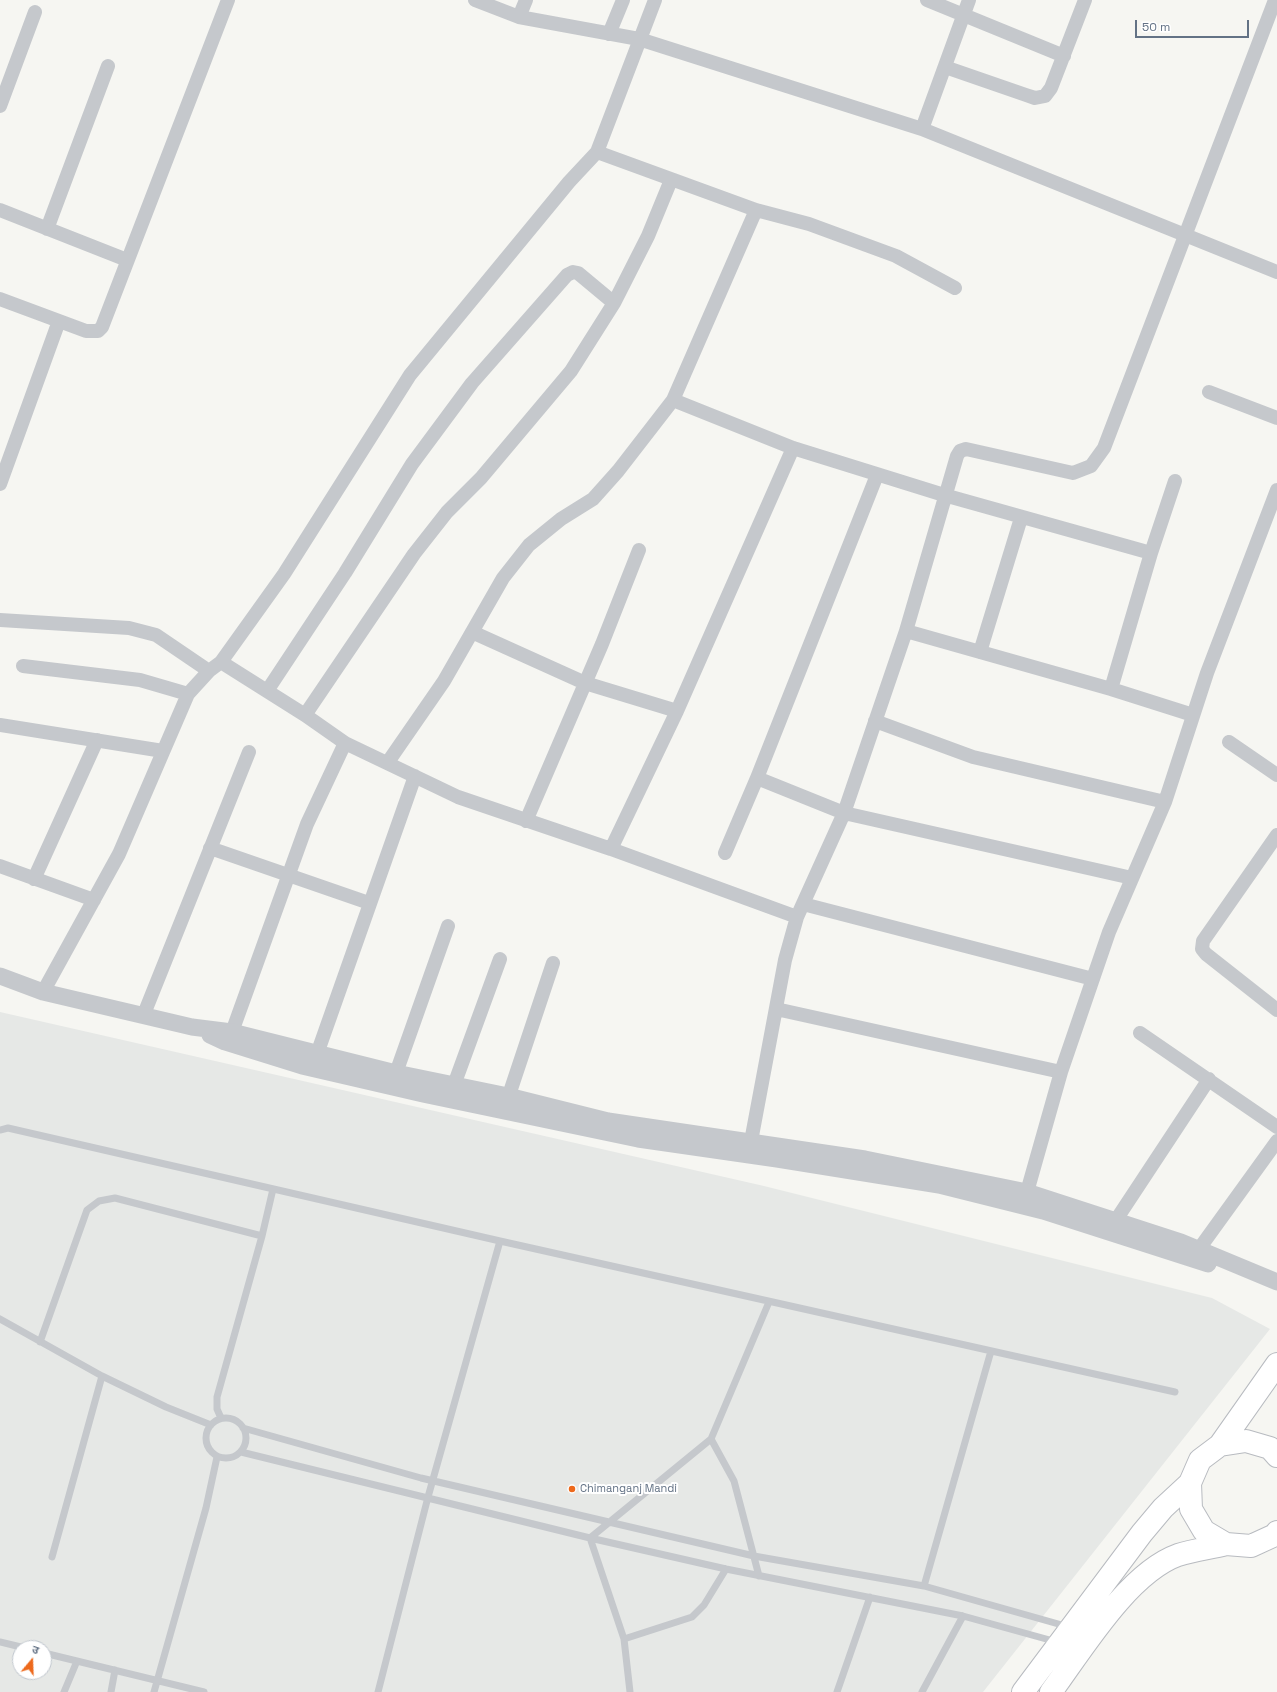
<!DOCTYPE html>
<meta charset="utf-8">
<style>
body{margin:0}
#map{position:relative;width:1277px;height:1692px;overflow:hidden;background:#f6f6f2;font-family:"Space Grotesk","Noto Sans Devanagari",sans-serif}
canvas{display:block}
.north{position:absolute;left:12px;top:1640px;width:40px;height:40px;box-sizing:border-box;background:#fff;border:1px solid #c1c7ce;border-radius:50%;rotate:19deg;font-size:11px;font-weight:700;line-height:16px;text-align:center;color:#637285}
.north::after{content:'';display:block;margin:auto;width:14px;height:18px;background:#ed691c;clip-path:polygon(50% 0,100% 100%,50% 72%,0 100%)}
.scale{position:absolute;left:1135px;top:20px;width:114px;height:18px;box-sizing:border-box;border:2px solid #637285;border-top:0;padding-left:5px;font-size:12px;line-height:14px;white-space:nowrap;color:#637285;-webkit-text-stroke:3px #fff;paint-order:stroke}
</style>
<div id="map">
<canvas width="1277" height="1692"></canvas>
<div class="north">उ</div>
<div class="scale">50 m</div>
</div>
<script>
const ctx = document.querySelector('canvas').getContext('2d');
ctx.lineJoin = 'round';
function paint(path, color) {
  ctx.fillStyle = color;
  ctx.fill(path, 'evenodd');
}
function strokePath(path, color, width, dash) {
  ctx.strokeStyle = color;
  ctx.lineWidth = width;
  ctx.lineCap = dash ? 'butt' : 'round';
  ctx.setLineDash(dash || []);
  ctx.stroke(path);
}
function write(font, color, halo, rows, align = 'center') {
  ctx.font = font + ' "Space Grotesk",sans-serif';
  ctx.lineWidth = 4;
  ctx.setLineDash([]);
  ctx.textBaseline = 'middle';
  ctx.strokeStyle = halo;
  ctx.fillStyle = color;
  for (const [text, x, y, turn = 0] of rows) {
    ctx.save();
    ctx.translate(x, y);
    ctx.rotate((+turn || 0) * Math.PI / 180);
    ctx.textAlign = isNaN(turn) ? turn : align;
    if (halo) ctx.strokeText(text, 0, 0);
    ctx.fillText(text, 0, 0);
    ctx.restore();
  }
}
paint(new Path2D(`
 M 0,1012 L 764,1186 L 1212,1298 L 1270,1329 L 983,1692 L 0,1692 ZM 20,1648 L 44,1648 L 44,1672 L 20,1672 Z`), '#e6e8e6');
const primary = new Path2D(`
 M 1220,1445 L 1277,1364
 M 1277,1456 L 1270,1448 L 1246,1441 L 1220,1445 L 1200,1460 L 1190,1483 L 1191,1509 L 1204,1531 L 1226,1544 L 1251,1546 L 1275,1535 L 1277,1532
 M 1023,1692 L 1142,1533 L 1163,1508 L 1190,1483
 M 1051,1692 C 1082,1650 1128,1573 1178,1555 C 1194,1550 1210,1548 1226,1544`);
strokePath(primary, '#b8bbc0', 24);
strokePath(new Path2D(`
 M 0,1130 L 8,1128 L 500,1241 L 1175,1392
 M 262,1236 L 273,1189
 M 0,1319 L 102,1376 L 166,1407 L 211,1425
 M 40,1342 L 87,1210 L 99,1201 L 115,1198 L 262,1236 L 217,1397 L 217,1409 L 221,1418
 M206 1438a20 20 0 1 1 40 0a20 20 0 1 1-40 0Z
 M 243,1428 L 421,1478 L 754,1556 L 924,1586 L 1069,1627
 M 241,1452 L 590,1538 L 726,1569 L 963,1616 L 1057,1642
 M 52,1557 L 102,1376
 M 759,1576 L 734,1481 L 711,1439 L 769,1302
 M 924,1586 L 991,1351
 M 624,1639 L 692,1617 L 704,1605 L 726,1569
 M 0,1642 L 25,1648
 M 44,1653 L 204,1692
 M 64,1692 L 77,1661
 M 111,1692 L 115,1670
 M 154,1692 L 206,1508 L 217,1457
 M 378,1692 L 428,1497 L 500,1241
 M 630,1692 L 624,1639 L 590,1538 L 711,1439
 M 837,1692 L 870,1597
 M 922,1692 L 963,1616`), '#c5c8cc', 7);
strokePath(new Path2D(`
 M 475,0 L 519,17 L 639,39 L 922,129 L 1277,272
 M 927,0 L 1064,56
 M 519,17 L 526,0
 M 609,34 L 623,0
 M 945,67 L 1026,95 L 1035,98 L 1045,96 L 1051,88 L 1085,0
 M 0,106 L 35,12
 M 922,129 L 969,0
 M 0,210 L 127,260
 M 756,210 L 809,224 L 896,256 L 955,288
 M 47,229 L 108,66
 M 0,299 L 86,331 L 98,331 L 102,327 L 228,0
 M 1209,392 L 1277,418
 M 673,400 L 793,448 L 944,495 L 1151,553 L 1111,689 L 1193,715
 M 877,475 L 757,778 L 844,813 L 1132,878
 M 0,484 L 59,321
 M 1151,553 L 1175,481
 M 0,620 L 129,628 L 156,635 L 209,671
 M 906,631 L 1111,689
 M 472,632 L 585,683 L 677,711
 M 980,652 L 1021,518
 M 221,662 L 305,715 L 345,743 L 458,797 L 611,849 L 797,917
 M 23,666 L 140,680 L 188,694
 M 267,691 L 345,573 L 412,464 L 472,383 L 567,275 L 573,272 L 578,273 L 614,303
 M 305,715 L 414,554 L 447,512 L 481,478 L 571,371 L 614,303 L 648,236 L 671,180
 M 875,721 L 973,757 L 1165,802
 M 0,725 L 163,751
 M 1229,742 L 1277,775
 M 388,762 L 444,681 L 503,578 L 529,545 L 561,519 L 593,499 L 618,471 L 673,400 L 756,210 L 597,152
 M 526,821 L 602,644 L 639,550
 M 1277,835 L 1203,941 L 1202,949 L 1206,954 L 1277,1010
 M 210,848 L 369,903
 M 611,849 L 677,711 L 793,448
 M 725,853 L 757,778
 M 0,866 L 94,900
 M 34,879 L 97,740
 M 803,904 L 1093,979
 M 43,992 L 119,854 L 188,694 L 209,671 L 221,662 L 284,574 L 410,375 L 569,182 L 597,152 L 655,0
 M 776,1009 L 1061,1072
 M 144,1014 L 249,752
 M 232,1032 L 307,824 L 345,743
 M 1140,1033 L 1277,1127
 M 317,1054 L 415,776
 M 396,1073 L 448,926
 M 454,1085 L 500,959
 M 505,1107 L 553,963
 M 749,1152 L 785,960 L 797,917 L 844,813 L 906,631 L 957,456 L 960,451 L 966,449 L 1073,473 L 1091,466 L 1104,448 L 1275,0
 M 1027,1192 L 1061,1072 L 1109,932 L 1165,802 L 1207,673 L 1277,490
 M 1116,1220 L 1209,1079
 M 1199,1249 L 1277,1141`), '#c5c8cc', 14);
strokePath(new Path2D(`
 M 0,976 L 43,992 L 192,1027 L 232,1032 L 396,1073 L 508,1096 L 608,1121 L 865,1159 L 1027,1192 L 1181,1242 L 1277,1282
 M 210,1035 L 225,1042 L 302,1066 L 423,1094 L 638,1139 L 777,1159 L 939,1185 L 1043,1211 L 1208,1264`), '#c5c8cc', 17);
strokePath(primary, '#fff', 22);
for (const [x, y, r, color] of [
 [572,1489,4,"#ed691c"]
]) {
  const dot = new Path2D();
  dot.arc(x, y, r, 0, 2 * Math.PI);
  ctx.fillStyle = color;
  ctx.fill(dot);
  strokePath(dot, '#fff', 1.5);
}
write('11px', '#637285', '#fff', [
 ["Chimanganj Mandi",580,1489]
], 'left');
</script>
